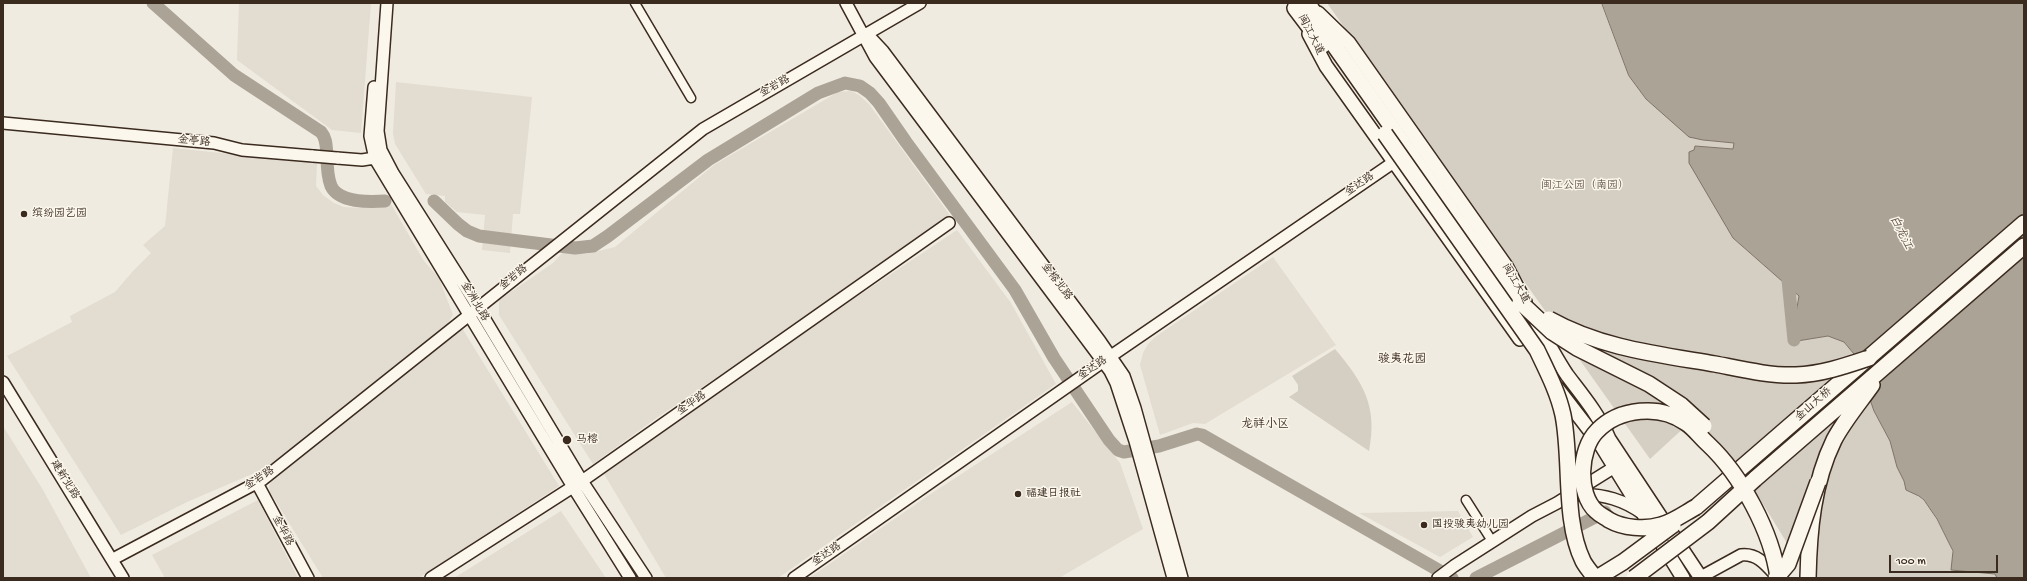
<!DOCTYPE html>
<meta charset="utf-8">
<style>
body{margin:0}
#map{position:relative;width:2027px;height:581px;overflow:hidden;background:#f0ebe0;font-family:"Gochi Hand",sans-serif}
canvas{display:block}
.frame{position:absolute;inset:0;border:4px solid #3b2a1e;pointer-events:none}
.scale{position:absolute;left:1889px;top:555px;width:109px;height:18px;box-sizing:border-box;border:2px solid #3b2a1e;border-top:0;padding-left:5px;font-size:12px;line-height:14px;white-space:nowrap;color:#3b2a1e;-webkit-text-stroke:3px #fbf7ec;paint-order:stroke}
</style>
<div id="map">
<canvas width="2027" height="581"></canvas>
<div class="frame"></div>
<div class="scale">100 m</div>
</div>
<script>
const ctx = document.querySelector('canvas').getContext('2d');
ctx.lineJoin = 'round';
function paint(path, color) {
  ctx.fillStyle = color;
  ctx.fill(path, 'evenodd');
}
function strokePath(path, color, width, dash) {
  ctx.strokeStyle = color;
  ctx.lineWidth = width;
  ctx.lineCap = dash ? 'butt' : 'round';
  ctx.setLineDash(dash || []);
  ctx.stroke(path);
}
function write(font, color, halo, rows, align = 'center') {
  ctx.font = font + ' "Gochi Hand","LXGW WenKai TC",sans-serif';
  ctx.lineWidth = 3;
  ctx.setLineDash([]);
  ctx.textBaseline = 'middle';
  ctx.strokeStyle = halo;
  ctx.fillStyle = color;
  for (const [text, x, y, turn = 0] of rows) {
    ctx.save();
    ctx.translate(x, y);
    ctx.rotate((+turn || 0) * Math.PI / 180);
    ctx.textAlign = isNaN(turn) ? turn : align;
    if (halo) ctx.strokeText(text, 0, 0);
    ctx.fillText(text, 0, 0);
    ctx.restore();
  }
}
paint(new Path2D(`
 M 239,3 L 371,3 L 361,133 L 332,130 L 237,60 Z
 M 396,82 L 532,97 L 520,214 L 513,214 L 510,253 L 482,250 L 485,215 L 457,212 L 445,202 L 445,196 L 426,194 L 395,144 L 393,133 Z
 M 851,91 L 859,95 L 869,104 L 952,218 L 655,419 L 593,464 L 499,315 L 499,300 L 553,263 L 564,251 L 586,254 L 615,247 L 714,165 L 838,92 Z
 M 173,148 L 317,163 L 316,186 L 323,195 L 334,203 L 344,207 L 361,208 L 381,207 L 391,204 L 424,261 L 439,278 L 453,315 L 442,332 L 266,468 L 187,502 L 121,535 L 7,356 L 72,322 L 70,316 L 115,292 L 133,271 L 151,253 L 143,245 L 165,226 Z
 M 957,230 L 1011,303 L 1056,384 L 778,578 L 666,578 L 604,474 L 804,332 Z
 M 1273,257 L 1336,345 L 1205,424 L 1193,423 L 1160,435 L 1140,365 L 1143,353 L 1148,344 L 1155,337 Z
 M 462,328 L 559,486 L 419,578 L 323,578 L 270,492 L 269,486 L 271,482 Z
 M 1072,402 L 1120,463 L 1143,529 L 1059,578 L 809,578 L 929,495 Z
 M 3,426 L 43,490 L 91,578 L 3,578 Z
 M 258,500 L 298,578 L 165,578 L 152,555 Z
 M 561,511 L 606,578 L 454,578 Z
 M 1458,511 L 1473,537 L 1440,557 L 1359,513 Z`), '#e2dcd1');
paint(new Path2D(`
 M 1327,3 L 1602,3 L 1629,76 L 1646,99 L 1703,140 L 1734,143 L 1733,149 L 1695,146 L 1725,224 L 1733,238 L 1799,296 L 1792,336 L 1796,341 L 1828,336 L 1844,342 L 1854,354 L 1874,411 L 1890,441 L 1897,467 L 1904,481 L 1906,490 C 1911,492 1917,494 1920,497 C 1929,504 1953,545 1953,556 L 1995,574 L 1997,578 L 1815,578 L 1790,548 L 1760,499 L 1687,425 L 1650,459 Z
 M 1335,349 C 1363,382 1378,406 1369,451 L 1289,397 L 1298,391 L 1298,385 L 1292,376 Z`), '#d5cec3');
const water = new Path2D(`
 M 1602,3 L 2024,3 L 2024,578 L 1997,578 L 1995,574 L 1951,570 L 1953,551 L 1937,519 L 1924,500 L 1919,496 L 1906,490 L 1904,481 L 1897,467 L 1890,441 L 1874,411 L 1854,354 L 1844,342 L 1828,336 L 1797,341 L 1792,336 L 1799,296 L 1733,238 L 1689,163 L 1689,152 L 1694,150 L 1695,146 L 1733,149 L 1734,143 L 1703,140 L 1689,137 L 1646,99 L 1629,76 Z`);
paint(water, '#aca397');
strokePath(water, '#7f7367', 1);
strokePath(new Path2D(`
 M 153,3 L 234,75 L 321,132 C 327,139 326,147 327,155 C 327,165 327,176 331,186 C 339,203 369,202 385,201
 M 434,201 L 458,224 L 467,231 L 479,236 L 575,248 L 593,246 L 608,236 L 708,160 L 818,93 L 845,83 L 860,86 L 870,93 L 879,103 L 906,142 L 1015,290 L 1054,358 L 1109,440 L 1118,450 L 1124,452 L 1159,446 L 1197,434 L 1202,435 L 1452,578
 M 1787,270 L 1794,340
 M 1476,578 L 1605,512`), '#aca397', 13);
const street = new Path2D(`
 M 635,3 L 691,98
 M 1466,500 L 1492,541`);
const secondary = new Path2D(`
 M 387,3 L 378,131 L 381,150 L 393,173 L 471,296 L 582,481 L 646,578
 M 846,3 L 875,57 L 1110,371 L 1116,383 L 1135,441 L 1173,578
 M 869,36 L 883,51 L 1100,341 L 1124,376 L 1135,408 L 1182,578
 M 374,87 L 370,136 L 375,159 L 573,487 L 630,578
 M 3,123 L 214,143 L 242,150 L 313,156
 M 337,158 L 362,160 L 381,157
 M 3,382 L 123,578
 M 257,483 L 308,578
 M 1580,495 C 1602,493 1626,501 1643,514
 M 113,559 L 262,480 L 703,129 L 920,3
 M 431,578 L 582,481 L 949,223
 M 794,578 L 1111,356 L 1394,162
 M 1438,578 L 1454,566 L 1532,516 L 1557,503 L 1621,463
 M 1699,578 L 1741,555 C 1758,553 1767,566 1778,578`);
const primary = new Path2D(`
 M 1318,13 L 1349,43 L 1506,266 L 1525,302
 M 1309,34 L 1326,66 L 1520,339
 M 1535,319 C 1545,338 1555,357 1567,375 C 1583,396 1599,415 1609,439 L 1701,578
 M 1557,388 L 1601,445 L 1683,578`);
const highway = new Path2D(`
 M 1308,3 L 1329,38 L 1494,272 L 1520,302
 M 1295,8 L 1323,45
 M 1755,479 L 2024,246
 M 1696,507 L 2024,223
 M 1808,578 C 1809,531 1813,483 1834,440 C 1844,421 1860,402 1872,385`);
strokePath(street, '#3b2a1e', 11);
strokePath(secondary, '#3b2a1e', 14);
strokePath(primary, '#3b2a1e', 16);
strokePath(highway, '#3b2a1e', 18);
strokePath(street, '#fbf7ec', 8);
strokePath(secondary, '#fbf7ec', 11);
strokePath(primary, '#fbf7ec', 13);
strokePath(highway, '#fbf7ec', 15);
const secondaryBridge = new Path2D(`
 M 313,156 L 337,158`);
const highwayBridge = new Path2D(`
 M 1385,134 L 1537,350 C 1547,371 1558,392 1563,415 C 1572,460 1563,520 1583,561 C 1586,567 1591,572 1595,578
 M 1520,302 L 1552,332 L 1577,348 L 1649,384 L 1681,405 L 1704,426
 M 1549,319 C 1601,348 1656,354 1715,364 C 1741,369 1769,376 1796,375 C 1822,374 1845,366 1869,358
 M 1696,507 C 1685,513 1673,522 1661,525 C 1645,530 1623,528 1609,520 C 1605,517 1600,515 1596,511 C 1577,494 1579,449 1597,431 C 1619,408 1660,404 1686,423 C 1694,428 1700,437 1708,444 C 1741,475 1772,532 1778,578
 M 1597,578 L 1623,562 L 1673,525
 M 1634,578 L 1708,522 L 1755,479
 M 1776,578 L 1788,564 L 1818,482`);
strokePath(secondaryBridge, '#3b2a1e', 14, []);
strokePath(highwayBridge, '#3b2a1e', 18, []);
strokePath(secondaryBridge, '#fbf7ec', 11);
strokePath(highwayBridge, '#fbf7ec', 15);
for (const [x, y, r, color] of [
 [24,214,4,"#3b2a1e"],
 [567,440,5,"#3b2a1e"],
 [1018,494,4,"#3b2a1e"],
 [1424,525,4,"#3b2a1e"]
]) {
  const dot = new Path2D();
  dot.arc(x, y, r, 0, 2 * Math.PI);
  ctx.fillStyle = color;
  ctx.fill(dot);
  strokePath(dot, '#fbf7ec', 1.5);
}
write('11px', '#3b2a1e', '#fbf7ec', [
 ["闽江大道",1310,35,63],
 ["金岩路",775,87,-29],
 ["金亭路",194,142,5],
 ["金达路",1360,185,-35],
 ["金岩路",514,278,-39],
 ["金榕北路",1056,282,53],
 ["闽江大道",1515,284,60],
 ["金洲北路",474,302,59],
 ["金达路",1093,369,-35],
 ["金华路",692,404,-35],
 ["金山大桥",1814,405,-41],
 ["金岩路",260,479,-33],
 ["建新北路",64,480,58],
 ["金华路",282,531,62],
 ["金达路",827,555,-35]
]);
write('11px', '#625347', '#fbf7ec', [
 ["闽江公园（南园）",1585,186]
]);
write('11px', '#3b2a1e', '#fbf7ec', [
 ["缤纷园艺园",32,214],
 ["马榕",576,440],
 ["福建日报社",1026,494],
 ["国投骏夷幼儿园",1432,525]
], 'left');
write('italic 12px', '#635448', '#fbf7ec', [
 ["白龙江",1900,233,63]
]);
write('12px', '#3b2a1e', '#fbf7ec', [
 ["骏夷花园",1402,360],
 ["龙祥小区",1265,425]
]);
</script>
